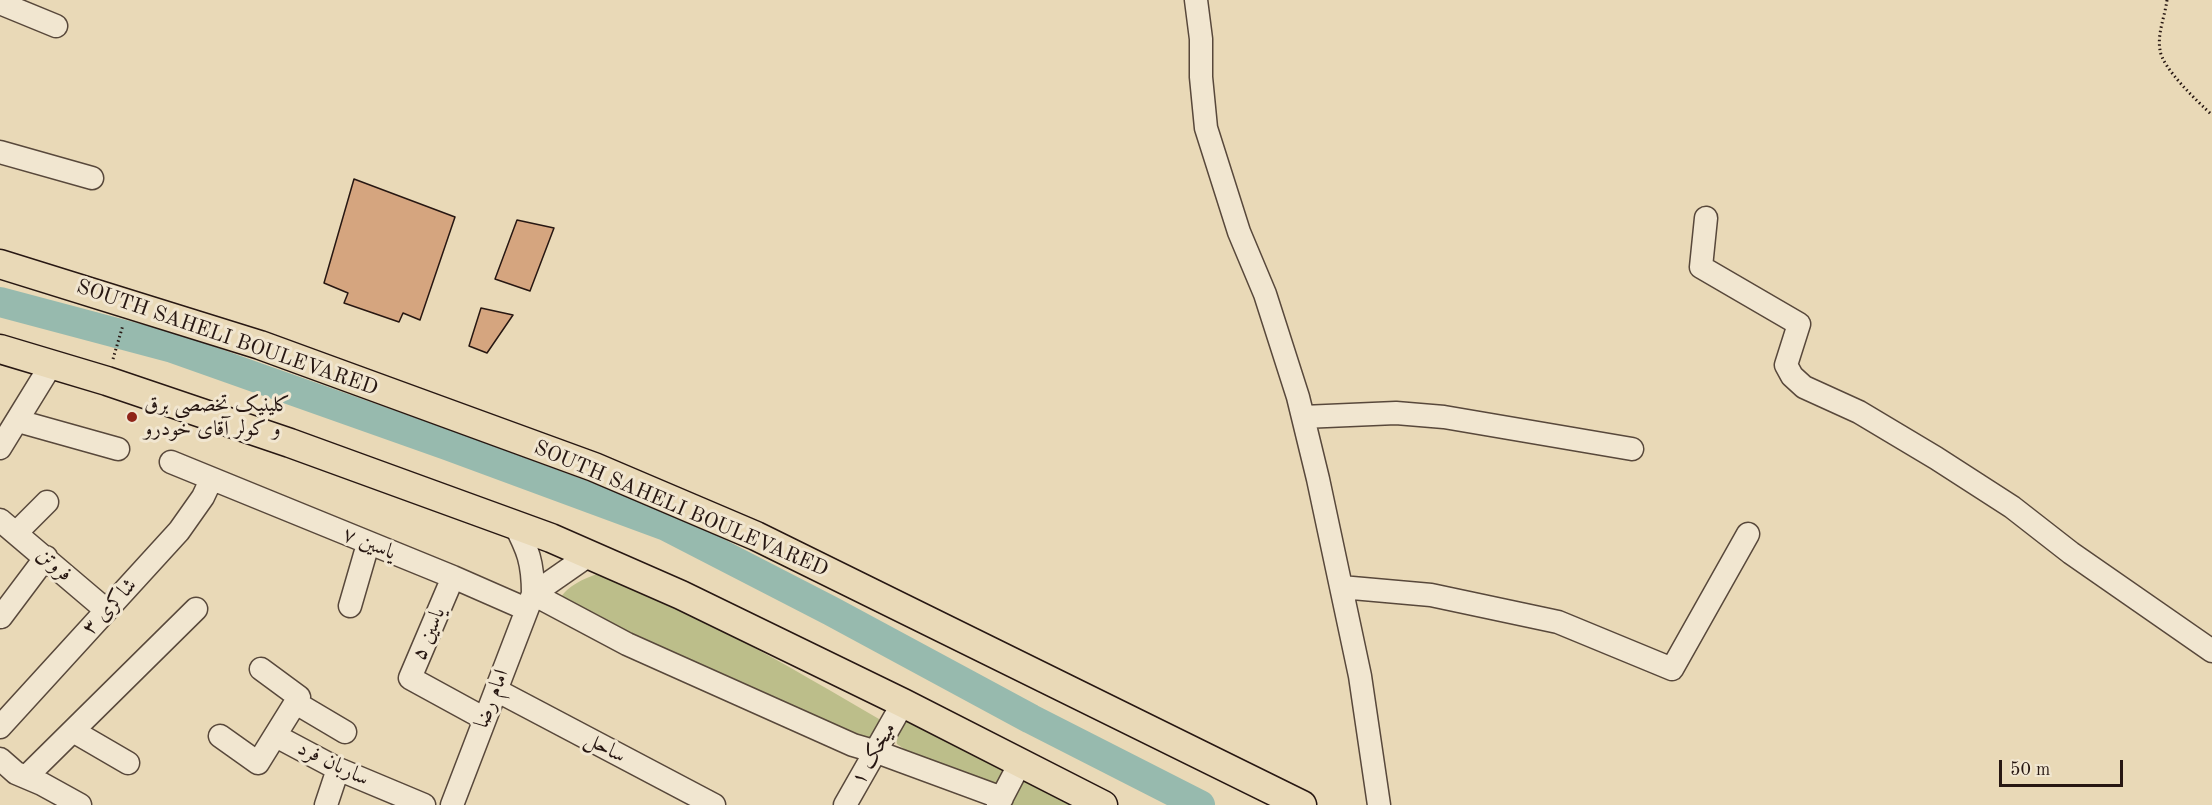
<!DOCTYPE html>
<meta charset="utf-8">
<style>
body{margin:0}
#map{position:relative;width:2212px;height:805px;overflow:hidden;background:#e9d9b7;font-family:"Old Standard TT",serif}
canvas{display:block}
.scale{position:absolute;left:1999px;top:760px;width:124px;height:27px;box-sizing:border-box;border:3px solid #271712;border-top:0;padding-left:8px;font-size:18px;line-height:21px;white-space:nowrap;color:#271712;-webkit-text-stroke:4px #f1e6d0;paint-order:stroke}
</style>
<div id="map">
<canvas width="2212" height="805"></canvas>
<div class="scale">50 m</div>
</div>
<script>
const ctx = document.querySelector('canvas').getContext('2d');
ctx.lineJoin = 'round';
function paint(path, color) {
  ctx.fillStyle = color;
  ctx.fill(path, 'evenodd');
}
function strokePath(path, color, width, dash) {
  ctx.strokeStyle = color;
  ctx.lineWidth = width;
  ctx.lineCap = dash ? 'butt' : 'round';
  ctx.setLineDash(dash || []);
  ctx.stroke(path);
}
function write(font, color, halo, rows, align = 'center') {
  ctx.font = font + ' "Old Standard TT",Amiri,serif';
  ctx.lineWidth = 6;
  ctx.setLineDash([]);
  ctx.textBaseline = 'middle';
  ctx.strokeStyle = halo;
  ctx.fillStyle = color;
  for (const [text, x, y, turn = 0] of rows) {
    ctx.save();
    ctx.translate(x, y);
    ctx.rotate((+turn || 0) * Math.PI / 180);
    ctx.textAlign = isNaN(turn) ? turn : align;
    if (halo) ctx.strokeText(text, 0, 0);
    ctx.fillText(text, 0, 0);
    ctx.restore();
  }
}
paint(new Path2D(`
 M 597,574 C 696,611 788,666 879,719 L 881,727 L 862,747 L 558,602 C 567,586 579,581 597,574 Z
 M 904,719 L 1003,766 L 996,790 L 907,751 L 897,744 L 896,736 Z
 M 1022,777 L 1078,805 L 1007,805 Z`), '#bcbe8a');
strokePath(new Path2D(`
 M 0,302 L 173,348 L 447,445 L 666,526 L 831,611 L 1031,719 L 1200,805`), '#97baae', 30);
const building = new Path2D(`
 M 354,179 L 455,217 L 420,320 L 403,313 L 399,322 L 344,303 L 348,293 L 324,283 Z
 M 517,220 L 554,228 L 530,291 L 495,279 Z
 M 481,308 L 513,315 L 487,353 L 469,346 Z`);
paint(building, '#d5a57f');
strokePath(building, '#271712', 1.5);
const minor = new Path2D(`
 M 1196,0 L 1201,39 L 1201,77 L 1206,128 L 1239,232 L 1265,294 L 1298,397 L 1318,479 L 1360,676 L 1379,805
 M 0,3 L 56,26
 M 0,152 L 92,178
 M 1706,218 L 1701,267 L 1799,324 L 1786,365 L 1792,376 L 1804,387 L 1859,412 L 1936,458 L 2012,507 L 2071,553 L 2212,651
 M 1303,417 L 1396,413 L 1444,417 L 1632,449
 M 18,421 L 118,449
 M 0,448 L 51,365
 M 171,462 L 453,577 L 526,609
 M 0,520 L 106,610
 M 16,533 L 47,502
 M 453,577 L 410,678 L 485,719
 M 1341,587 L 1431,595 L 1558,622 L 1672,669 L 1748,534
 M 533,594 L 627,644 L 853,745 L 877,752 L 1002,798
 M 533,594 L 589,555
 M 350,606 L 368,544
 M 1,617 L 46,557
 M 496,690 L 714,805
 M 296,703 L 345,732
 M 0,727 L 179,531 L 203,497 L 211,480
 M 73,731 L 128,763
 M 220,736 L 258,763 L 299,697 L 261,669
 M 276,736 L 338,769 L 424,805
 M 0,759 L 16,773 L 42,784 L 80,805
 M 26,777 L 196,609
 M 326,805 L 338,769
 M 452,805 L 533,594 C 533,562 528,550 514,523
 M 845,805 L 903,703
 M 998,805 L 1020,763`);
const major = new Path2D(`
 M 0,264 L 260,345 L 594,467 L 756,536 L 1302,805
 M 0,349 L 107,381 L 290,443 L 551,538 L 681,595 L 903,703 L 1103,805`);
strokePath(minor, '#58483b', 25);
strokePath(major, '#271712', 31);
strokePath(new Path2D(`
 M 2167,0 C 2165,16 2157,34 2160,50 C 2162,68 2198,102 2212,115
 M 113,359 L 123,325`), '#271712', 3, [1.5, 3]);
strokePath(minor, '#f1e6d0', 22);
strokePath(major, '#e9d9b7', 28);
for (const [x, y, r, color] of [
 [132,417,6,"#8f2418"]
]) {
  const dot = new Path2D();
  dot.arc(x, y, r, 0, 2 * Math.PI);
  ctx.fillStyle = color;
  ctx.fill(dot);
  strokePath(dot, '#f1e6d0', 2);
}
write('21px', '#271712', '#f1e6d0', [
 ["SOUTH SAHELI BOULEVARED",227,338,19],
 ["SOUTH SAHELI BOULEVARED",681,509,23],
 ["یاسین ۷",369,544,22],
 ["فروتن",54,565,41],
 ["شاکری ۳",110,607,-47],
 ["یاسین ۵",429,634,-67],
 ["امام رضا",492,699,-69],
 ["ساحل",605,748,28],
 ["میخک ۱",874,754,-60],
 ["ساربان فرد",333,764,26]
]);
write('21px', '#271712', '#f1e6d0', [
 ["کلینیک تخصصی برق",144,405],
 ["و کولر آقای خودرو",144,429]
], 'left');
</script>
